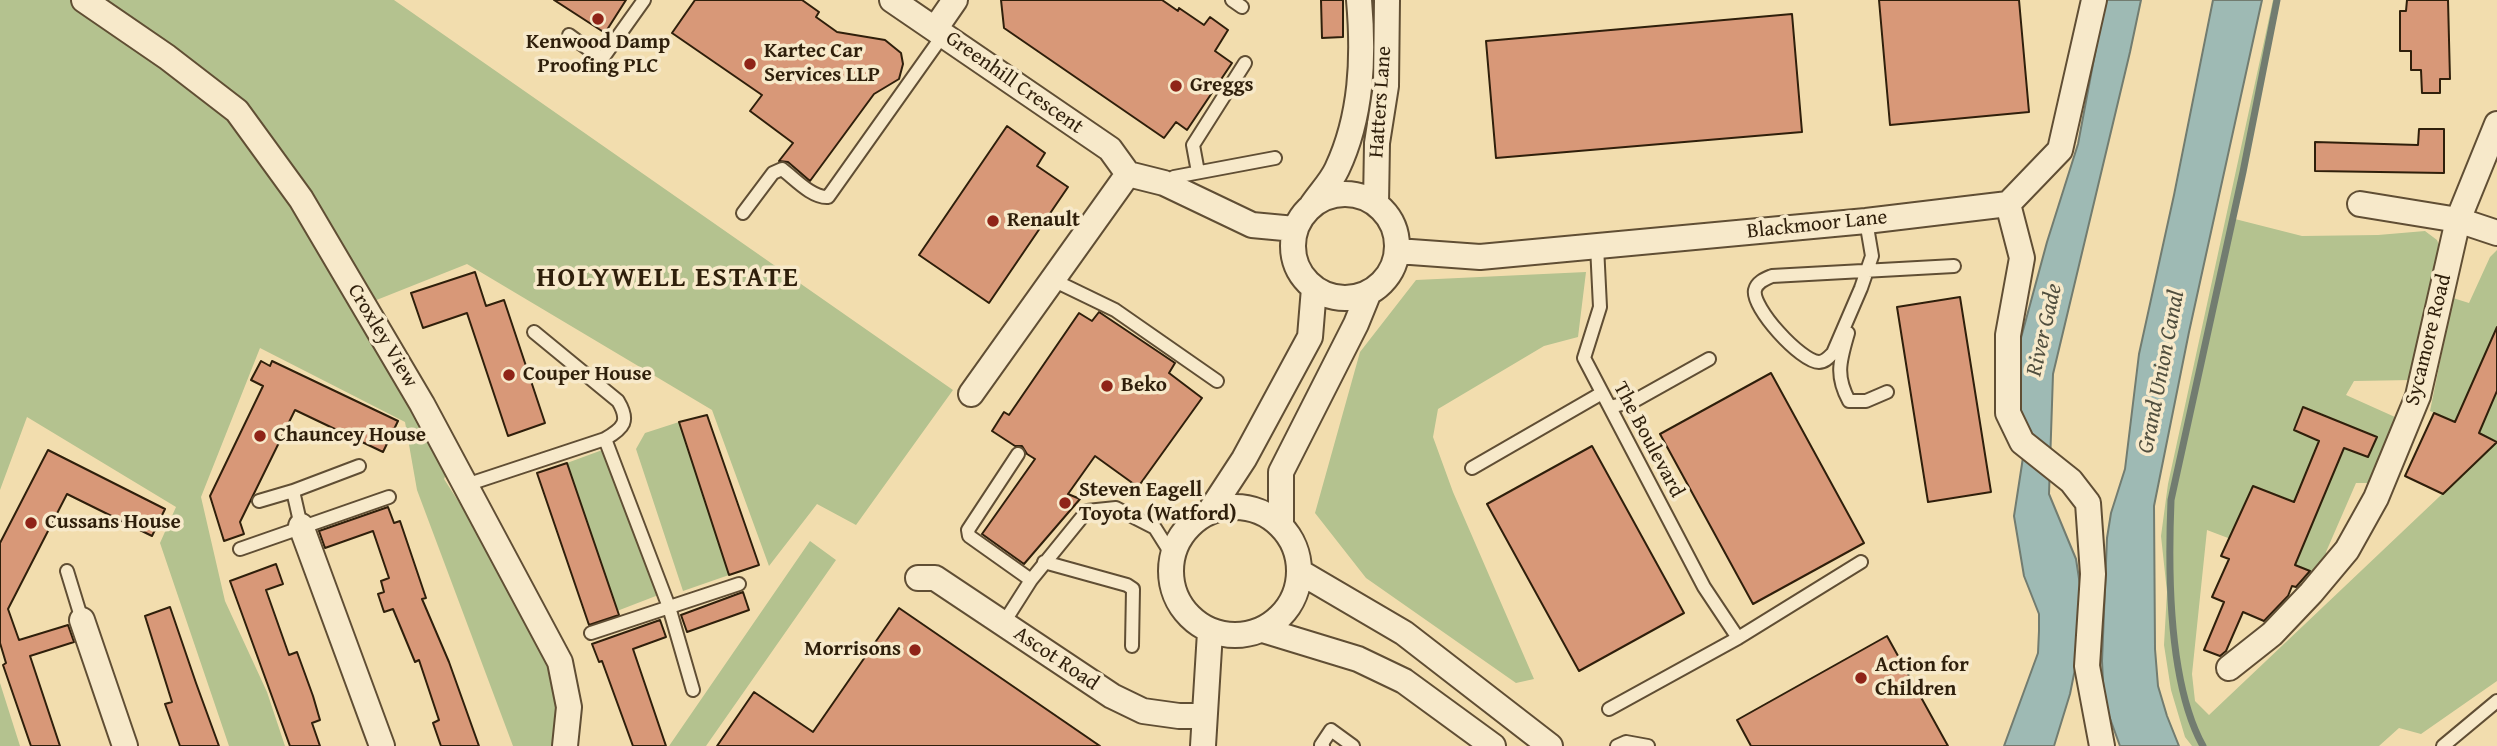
<!DOCTYPE html>
<style>
body{margin:0}
canvas{display:block;background:#f2ddae}
</style>
<canvas width="2497" height="746"></canvas>
<script>
const ctx = document.querySelector('canvas').getContext('2d');
ctx.lineJoin = 'round';
function paint(path, color) {
  ctx.fillStyle = color;
  ctx.fill(path, 'evenodd');
}
function strokePath(path, color, width, dash) {
  ctx.strokeStyle = color;
  ctx.lineWidth = width;
  ctx.lineCap = dash ? 'butt' : 'round';
  ctx.setLineDash(dash || []);
  ctx.stroke(path);
}
function write(font, color, halo, rows, align = 'center') {
  ctx.font = font + ' "Gentium Book Plus",serif';
  ctx.lineWidth = 7;
  ctx.setLineDash([]);
  ctx.textBaseline = 'middle';
  ctx.strokeStyle = halo;
  ctx.fillStyle = color;
  for (const [text, x, y, turn = 0] of rows) {
    ctx.save();
    ctx.translate(x, y);
    ctx.rotate((+turn || 0) * Math.PI / 180);
    ctx.textAlign = isNaN(turn) ? turn : align;
    if (halo) ctx.strokeText(text, 0, 0);
    ctx.fillText(text, 0, 0);
    ctx.restore();
  }
}
paint(new Path2D(`
 M 0,0 L 394,0 L 953,390 L 856,525 L 817,504 L 769,566 L 712,410 L 467,264 L 374,301 L 458,448 L 444,479 L 497,561 L 550,669 L 558,713 L 557,746 L 513,746 L 417,490 L 405,422 L 260,348 L 201,497 L 225,601 L 267,692 L 285,746 L 229,746 L 160,543 L 176,507 L 27,417 L 0,490 Z
 M 2273,0 L 2277,0 L 2235,219 L 2302,236 L 2378,235 L 2425,231 L 2437,240 L 2440,248 L 2412,380 L 2354,381 L 2346,395 L 2395,417 L 2398,424 L 2373,483 L 2356,483 L 2326,552 L 2330,567 L 2303,590 L 2310,571 L 2295,565 L 2339,460 L 2338,445 L 2368,457 L 2376,437 L 2304,407 L 2294,430 L 2327,444 L 2315,451 L 2291,510 L 2287,500 L 2253,486 L 2240,516 L 2270,554 L 2207,530 L 2192,674 L 2195,701 L 2209,715 L 2497,442 L 2497,681 L 2421,734 L 2399,728 L 2379,746 L 2192,746 L 2185,737 L 2171,690 L 2164,645 L 2167,592 L 2161,536 L 2168,484 Z
 M 2497,250 L 2497,441 L 2430,411 L 2453,298 L 2469,303 L 2490,257 Z
 M 1586,272 L 1578,337 L 1544,346 L 1438,409 L 1433,437 L 1453,492 L 1534,679 L 1516,683 L 1366,578 L 1315,513 L 1360,352 L 1416,280 Z
 M 679,422 L 729,575 L 683,591 L 636,449 L 645,433 Z
 M 605,449 L 661,594 L 617,611 L 567,463 Z
 M 810,541 L 836,560 L 706,746 L 669,746 Z
 M 0,683 L 20,746 L 0,746 Z`), '#b4c28f');
const water = new Path2D(`
 M 2105,0 L 2141,0 L 2130,52 L 2053,374 L 2049,494 L 2076,559 L 2082,598 L 2080,644 L 2070,694 L 2054,746 L 2004,746 L 2038,653 L 2039,631 L 2039,614 L 2024,576 L 2014,516 L 2026,438 L 2020,426 L 2018,349 L 2047,242 L 2078,144 Z
 M 2213,0 L 2262,0 L 2189,332 L 2154,506 L 2155,649 L 2158,686 L 2167,716 L 2179,746 L 2120,746 L 2104,702 L 2102,661 L 2107,538 L 2111,513 L 2125,469 L 2139,354 L 2174,195 Z`);
paint(water, '#9ebab4');
strokePath(water, '#727c70', 2);
strokePath(new Path2D(`
 M 2203,746 C 2168,683 2168,572 2171,500 L 2243,172 L 2277,0`), '#727c70', 7);
const building = new Path2D(`
 M 554,0 L 626,0 L 605,33 Z
 M 695,0 L 802,0 L 819,12 L 816,17 L 837,32 L 885,40 L 901,53 L 903,64 L 899,79 L 874,94 L 810,181 L 788,162 L 779,161 L 793,143 L 750,111 L 762,95 L 672,33 Z
 M 1001,0 L 1162,0 L 1178,11 L 1179,8 L 1204,25 L 1210,17 L 1228,30 L 1215,51 L 1232,63 L 1187,130 L 1176,122 L 1164,138 L 1004,28 Z
 M 1321,0 L 1343,0 L 1343,37 L 1322,38 Z
 M 1879,0 L 2019,0 L 2029,112 L 1890,125 Z
 M 2407,0 L 2448,0 L 2450,79 L 2440,79 L 2440,93 L 2422,93 L 2421,70 L 2411,70 L 2411,51 L 2400,51 L 2400,11 L 2406,11 Z
 M 1792,14 L 1802,132 L 1496,158 L 1486,41 Z
 M 1007,126 L 1045,153 L 1037,166 L 1068,187 L 989,303 L 919,255 Z
 M 2419,129 L 2444,129 L 2444,173 L 2315,171 L 2315,142 L 2418,145 Z
 M 475,272 L 486,306 L 504,300 L 545,423 L 508,436 L 467,313 L 423,328 L 411,293 Z
 M 1960,297 L 1991,492 L 1928,502 L 1897,307 Z
 M 1099,312 L 1175,363 L 1169,373 L 1202,398 L 1138,487 L 1095,456 L 1068,494 L 1080,499 L 1024,564 L 982,534 L 1035,459 L 1027,454 L 1022,446 L 1015,446 L 992,431 L 1004,412 L 1009,415 L 1079,313 L 1092,321 Z
 M 2497,327 L 2497,391 L 2479,433 L 2497,442 L 2443,494 L 2405,476 L 2434,413 L 2455,422 Z
 M 261,361 L 270,366 L 272,361 L 398,421 L 383,452 L 295,410 L 240,522 L 244,534 L 224,541 L 210,496 L 263,386 L 251,380 Z
 M 1771,373 L 1864,543 L 1753,604 L 1660,434 Z
 M 2303,407 L 2377,437 L 2368,457 L 2344,448 L 2295,565 L 2310,571 L 2296,587 L 2292,586 L 2288,596 L 2264,621 L 2243,612 L 2226,651 L 2220,656 L 2204,650 L 2224,602 L 2212,597 L 2229,559 L 2221,556 L 2253,486 L 2294,502 L 2319,441 L 2294,430 Z
 M 707,415 L 759,565 L 729,575 L 679,422 Z
 M 1592,446 L 1684,613 L 1579,671 L 1487,504 Z
 M 48,450 L 165,509 L 152,536 L 67,494 L 8,609 L 19,640 L 68,625 L 74,642 L 30,656 L 60,746 L 31,746 L 3,665 L 6,663 L 0,643 L 0,543 Z
 M 567,463 L 619,615 L 589,625 L 537,473 Z
 M 388,507 L 394,523 L 400,521 L 426,598 L 422,599 L 449,662 L 479,746 L 441,746 L 433,723 L 439,720 L 419,660 L 415,662 L 393,609 L 384,612 L 378,594 L 384,592 L 381,581 L 389,578 L 373,531 L 325,548 L 319,531 Z
 M 276,564 L 283,584 L 266,590 L 289,655 L 297,652 L 313,696 L 320,720 L 312,723 L 320,746 L 290,746 L 230,581 Z
 M 743,592 L 749,610 L 687,632 L 681,615 Z
 M 170,607 L 196,683 L 219,746 L 180,746 L 165,704 L 172,702 L 145,616 Z
 M 899,608 L 1100,746 L 717,746 L 754,692 L 813,732 Z
 M 660,620 L 666,637 L 633,649 L 666,746 L 633,746 L 602,661 L 599,662 L 592,644 Z
 M 1887,636 L 1948,746 L 1751,746 L 1737,720 Z`);
paint(building, '#d89878');
strokePath(building, '#2f1f0b', 2);
const lane = new Path2D(`
 M 1232,0 L 1242,7
 M 569,35 L 602,59 L 644,0
 M 1198,172 L 1193,145 L 1245,63
 M 1164,183 L 1174,177 L 1275,158
 M 743,213 L 773,173 L 782,169 C 795,179 812,198 828,197 L 943,35
 M 1866,221 L 1872,256 L 1861,288 L 1833,353 C 1829,357 1825,362 1819,362 C 1801,362 1751,307 1755,290 C 1757,282 1765,279 1772,276 L 1954,266
 M 1597,246 L 1600,307 L 1584,358 L 1704,587 L 1738,638
 M 1053,280 L 1115,310 L 1217,381
 M 1848,333 C 1840,361 1835,375 1849,401 L 1866,401 L 1887,392
 M 1610,407 L 1634,401 L 1709,359
 M 605,439 L 669,607 L 693,690
 M 1018,454 L 968,530 L 969,536 L 1031,580
 M 1472,468 L 1602,393
 M 466,485 L 605,439 C 624,428 630,421 618,401 L 534,332
 M 259,501 L 293,491
 M 301,526 L 293,491 L 359,466
 M 240,549 L 389,497
 M 1044,562 L 1127,585 L 1133,589 L 1132,646
 M 67,571 L 82,620
 M 1003,624 L 1031,580 L 1087,511 L 1116,508 L 1155,528 L 1172,555
 M 591,633 L 739,584
 M 1609,709 L 1738,638 L 1861,562
 M 1323,746 L 1321,745 L 1331,730 L 1353,746
 M 1617,746 L 1626,742 L 1648,746
 M 2443,746 L 2497,701`);
const street = new Path2D(`
 M 84,0 L 167,57 L 237,111 L 301,199 L 422,404 L 560,662 L 569,707 L 565,746
 M 892,0 L 1110,149 L 1128,174 L 1164,183 L 1252,225 L 1295,229
 M 935,29 L 955,0
 M1293 246a52 52 0 1 1 104 0a52 52 0 1 1-104 0Z
 M 1376,204 L 1377,143 L 1386,86 L 1387,0
 M 2008,204 L 2022,258 L 2008,335 L 2008,413 L 2022,442 L 2071,481 L 2088,503 L 2093,574 L 2087,666 L 2102,746
 M 2360,204 L 2458,220 L 2497,233
 M 1312,205 C 1320,193 1331,182 1337,169 C 1362,116 1364,57 1359,0
 M 1397,251 L 1480,257 L 1866,221 L 2008,204 L 2060,150 L 2094,0
 M 971,394 L 1128,174
 M1171 571a64 64 0 1 1 128 0a64 64 0 1 1-128 0Z
 M 1210,511 L 1244,459 L 1310,337 L 1314,288
 M 1281,525 L 1281,472 L 1356,324 L 1369,292
 M 301,526 L 382,746
 M 1300,572 L 1404,633 L 1550,746
 M 918,578 L 935,578 L 1112,696 L 1143,711 L 1179,716 L 1204,716
 M 82,620 L 125,746
 M 1263,630 L 1358,659 L 1404,681 L 1493,746
 M 2229,668 L 2272,634 L 2311,593 L 2347,550 L 2376,498 L 2418,396 L 2458,220 L 2497,124
 M 1203,746 L 1210,632`);
strokePath(lane, '#604e34', 16);
strokePath(street, '#604e34', 28);
strokePath(lane, '#f7e9ca', 12);
strokePath(street, '#f7e9ca', 24);
for (const [x, y, r, color] of [
 [598,19,7,"#8f2418"],
 [750,64,7,"#8f2418"],
 [1176,86,7,"#8f2418"],
 [993,221,7,"#8f2418"],
 [509,375,7,"#8f2418"],
 [1107,386,7,"#8f2418"],
 [260,436,7,"#8f2418"],
 [1065,503,7,"#8f2418"],
 [31,523,7,"#8f2418"],
 [915,650,7,"#8f2418"],
 [1861,678,7,"#8f2418"]
]) {
  const dot = new Path2D();
  dot.arc(x, y, r, 0, 2 * Math.PI);
  ctx.fillStyle = color;
  ctx.fill(dot);
  strokePath(dot, '#f7e9ca', 2.5);
}
write('bold 21px', '#2f1f0b', '#f7e9ca', [
 ["Kenwood Damp",598,43,"center"],
 ["Proofing PLC",598,67,"center"],
 ["Kartec Car",764,52],
 ["Services LLP",764,76],
 ["Greggs",1190,86],
 ["Renault",1007,221],
 ["Couper House",523,375],
 ["Beko",1121,386],
 ["Chauncey House",274,436],
 ["Steven Eagell",1079,491],
 ["Toyota (Watford)",1079,515],
 ["Cussans House",45,523],
 ["Morrisons",901,650,"right"],
 ["Action for",1875,666],
 ["Children",1875,690]
], 'left');
write('21px', '#2f1f0b', '#f7e9ca', [
 ["Greenhill Crescent",1014,83,35],
 ["Hatters Lane",1381,102,-86],
 ["Blackmoor Lane",1817,225,-6],
 ["Croxley View",382,336,59],
 ["Sycamore Road",2429,340,-76],
 ["The Boulevard",1648,440,62],
 ["Ascot Road",1056,659,34]
]);
write('italic 23px', '#504e3e', '#f7e9ca', [
 ["River Gade",2045,330,-77],
 ["Grand Union Canal",2162,372,-79]
]);
ctx.letterSpacing = '2px';
write('bold 28px', '#2f1f0b', '#f7e9ca', [
 ["HOLYWELL ESTATE",668,279]
]);
ctx.letterSpacing = '0px';
</script>
